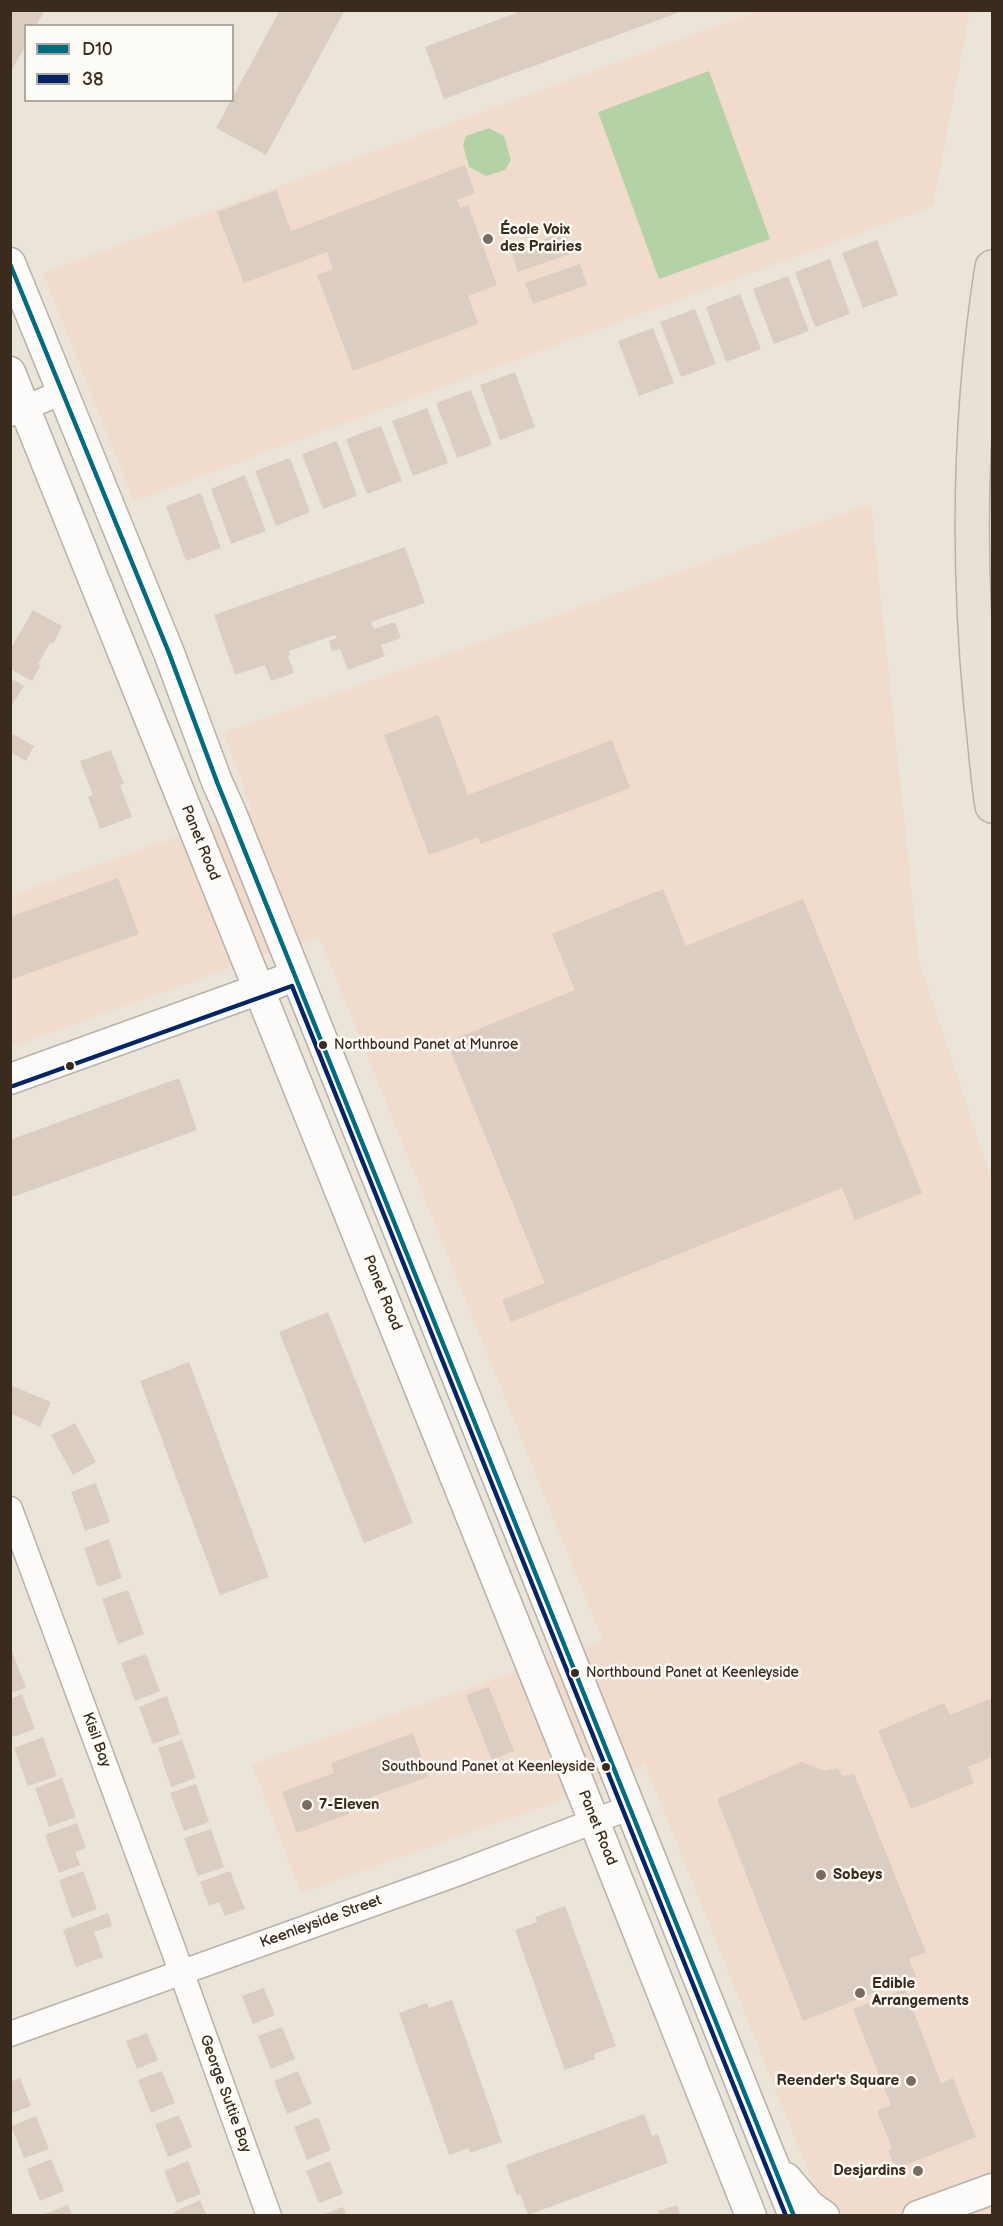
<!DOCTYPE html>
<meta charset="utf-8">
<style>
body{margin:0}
#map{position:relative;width:1003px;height:2226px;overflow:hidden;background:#ebe5d9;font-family:"Balsamiq Sans",sans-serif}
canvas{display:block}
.frame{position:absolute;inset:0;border:12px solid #3b2a1e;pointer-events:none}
.legend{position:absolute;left:24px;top:24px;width:210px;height:78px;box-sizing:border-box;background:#fdfcf7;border:2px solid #afa8a0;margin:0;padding:8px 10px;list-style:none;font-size:18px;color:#3b2a1e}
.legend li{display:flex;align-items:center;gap:12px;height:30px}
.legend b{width:30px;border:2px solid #afa8a0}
</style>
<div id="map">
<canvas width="1003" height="2226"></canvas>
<div class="frame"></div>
<ul class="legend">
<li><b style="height:8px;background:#026c7e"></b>D10</li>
<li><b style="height:8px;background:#052465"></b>38</li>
</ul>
</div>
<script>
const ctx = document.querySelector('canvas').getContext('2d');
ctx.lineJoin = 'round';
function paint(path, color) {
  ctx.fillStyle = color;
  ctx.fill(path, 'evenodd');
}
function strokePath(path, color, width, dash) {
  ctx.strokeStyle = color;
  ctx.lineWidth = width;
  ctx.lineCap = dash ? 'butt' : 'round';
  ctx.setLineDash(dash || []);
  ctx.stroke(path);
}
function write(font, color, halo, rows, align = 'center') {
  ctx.font = font + ' "Balsamiq Sans",sans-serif';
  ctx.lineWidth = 5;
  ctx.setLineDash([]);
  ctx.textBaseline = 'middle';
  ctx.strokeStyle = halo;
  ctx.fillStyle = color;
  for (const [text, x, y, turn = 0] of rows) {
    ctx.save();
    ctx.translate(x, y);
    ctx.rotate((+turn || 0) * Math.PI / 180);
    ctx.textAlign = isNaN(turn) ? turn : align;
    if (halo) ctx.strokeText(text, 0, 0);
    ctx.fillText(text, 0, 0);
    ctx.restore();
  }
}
paint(new Path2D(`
 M 758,11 L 970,11 L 933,206 L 134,501 L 43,273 Z
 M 871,504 L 919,961 L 992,1182 L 992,2215 L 826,2215 L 645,1764 L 555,1802 L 301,1893 L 252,1764 L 603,1641 L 319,936 L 11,1047 L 11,896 L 252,810 L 224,733 Z`), '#f0dbcc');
paint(new Path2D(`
 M 709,71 L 770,239 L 659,279 L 598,112 Z
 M 489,128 L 504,136 L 511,160 L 505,170 L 486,176 L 469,167 L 463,145 L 466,136 Z`), '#b3d3a6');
paint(new Path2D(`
 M 10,10 L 45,10 L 36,26 L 26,26 L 26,45 L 12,69 L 10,68 Z
 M 280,10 L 345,10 L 266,155 L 216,128 Z
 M 524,10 L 683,10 L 683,11 L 444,99 L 425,47 Z
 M 465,165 L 475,193 L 457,200 L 460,208 L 468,205 L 497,285 L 468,296 L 478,324 L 353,371 L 317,275 L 333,269 L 327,252 L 244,283 L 217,212 L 276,190 L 291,231 Z
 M 565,232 L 573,253 L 518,272 L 511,251 Z
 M 877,240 L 898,295 L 863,308 L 842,253 Z
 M 830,259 L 850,314 L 815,327 L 795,272 Z
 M 580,264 L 587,285 L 533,304 L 525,283 Z
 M 788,276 L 809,331 L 774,344 L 753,289 Z
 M 740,294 L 761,349 L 726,362 L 706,307 Z
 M 695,309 L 716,364 L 681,377 L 660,322 Z
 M 653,328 L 674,383 L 639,396 L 618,341 Z
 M 515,372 L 535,427 L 500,440 L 480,385 Z
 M 471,390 L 492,445 L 457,458 L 436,403 Z
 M 427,408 L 448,463 L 413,476 L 392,421 Z
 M 381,426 L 402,481 L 367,494 L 346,439 Z
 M 337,441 L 357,496 L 323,509 L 302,454 Z
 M 290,458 L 310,512 L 276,526 L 255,471 Z
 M 245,475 L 266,531 L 231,544 L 211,489 Z
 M 201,493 L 221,548 L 186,561 L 166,506 Z
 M 405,547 L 425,603 L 371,622 L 374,629 L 395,622 L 401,638 L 381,645 L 385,656 L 348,670 L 340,649 L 332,651 L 329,641 L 336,638 L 335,635 L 289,651 L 290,655 L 288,656 L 294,673 L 271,681 L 265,665 L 235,675 L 214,615 Z
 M 33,610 L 62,626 L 53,644 L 50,643 L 38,664 L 41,665 L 32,681 L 10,669 L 10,650 Z
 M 10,678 L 24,686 L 10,709 Z
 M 438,715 L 468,795 L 612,740 L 630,788 L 481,844 L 478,837 L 429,855 L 384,735 Z
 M 13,734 L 34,746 L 26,761 L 10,752 L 10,738 Z
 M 111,750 L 124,784 L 120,785 L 132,817 L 100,829 L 88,797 L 93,795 L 80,761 Z
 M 118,878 L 139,934 L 10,980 L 10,917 Z
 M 663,889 L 686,946 L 803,899 L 922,1193 L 855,1220 L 842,1188 L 511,1322 L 502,1300 L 545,1283 L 447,1042 L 575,990 L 552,934 Z
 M 179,1078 L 197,1130 L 10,1198 L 10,1140 Z
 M 328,1312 L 413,1523 L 364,1543 L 279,1332 Z
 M 189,1362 L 269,1577 L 220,1595 L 140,1381 Z
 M 10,1385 L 51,1402 L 40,1427 L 10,1413 Z
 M 75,1423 L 96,1462 L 73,1475 L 51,1435 Z
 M 96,1483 L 110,1522 L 85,1531 L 71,1492 Z
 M 109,1539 L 122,1578 L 98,1587 L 84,1548 Z
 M 128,1590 L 144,1634 L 118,1644 L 102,1599 Z
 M 10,1651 L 12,1651 L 26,1688 L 10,1693 Z
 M 146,1654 L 160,1691 L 135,1701 L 121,1663 Z
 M 489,1687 L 514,1751 L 492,1760 L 466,1695 Z
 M 22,1694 L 35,1729 L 13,1737 L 10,1732 L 10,1699 Z
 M 167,1696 L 180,1734 L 153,1744 L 139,1707 Z
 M 992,1698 L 992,1757 L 968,1767 L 974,1783 L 911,1809 L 878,1731 L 944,1703 L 950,1715 Z
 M 413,1733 L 428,1777 L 346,1806 L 349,1814 L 297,1833 L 282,1792 L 334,1773 L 331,1763 Z
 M 43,1737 L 57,1776 L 28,1786 L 14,1748 Z
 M 182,1740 L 196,1778 L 171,1787 L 158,1748 Z
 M 802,1762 L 824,1771 L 838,1768 L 842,1776 L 854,1774 L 926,1952 L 909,1959 L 916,1976 L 803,2021 L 717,1799 Z
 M 62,1778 L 76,1817 L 49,1827 L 35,1788 Z
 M 196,1784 L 209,1822 L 184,1831 L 170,1793 Z
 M 77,1823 L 86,1848 L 75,1852 L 80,1865 L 59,1873 L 45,1835 Z
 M 211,1829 L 224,1867 L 198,1876 L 184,1838 Z
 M 83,1871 L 97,1909 L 72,1918 L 59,1880 Z
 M 230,1871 L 245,1909 L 225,1916 L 219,1902 L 209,1906 L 200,1882 Z
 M 565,1906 L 616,2046 L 594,2054 L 595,2059 L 565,2070 L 515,1930 L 537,1922 L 535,1917 Z
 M 108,1913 L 112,1926 L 94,1932 L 103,1957 L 76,1967 L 63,1930 Z
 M 264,1988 L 275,2015 L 253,2024 L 242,1996 Z
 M 905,1989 L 941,2083 L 953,2078 L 976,2137 L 896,2169 L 888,2151 L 892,2148 L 877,2111 L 891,2105 L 853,2009 Z
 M 452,2000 L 502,2142 L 470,2153 L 469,2148 L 449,2155 L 399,2013 L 427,2003 L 429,2008 Z
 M 282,2027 L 295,2059 L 271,2069 L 258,2036 Z
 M 147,2033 L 158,2060 L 137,2069 L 126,2041 Z
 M 162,2071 L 175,2103 L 151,2113 L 138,2080 Z
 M 298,2071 L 312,2104 L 287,2114 L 274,2081 Z
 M 20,2078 L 31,2106 L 10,2114 L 10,2082 Z
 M 644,2114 L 652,2136 L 658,2134 L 668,2163 L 528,2215 L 520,2194 L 517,2196 L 506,2165 Z
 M 179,2115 L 192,2147 L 168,2157 L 155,2124 Z
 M 36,2116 L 49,2149 L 24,2158 L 11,2126 Z
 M 318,2117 L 331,2150 L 307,2160 L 294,2127 Z
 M 51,2159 L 64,2191 L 40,2201 L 27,2169 Z
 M 188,2161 L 201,2194 L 177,2203 L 164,2171 Z
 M 330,2161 L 343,2194 L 319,2203 L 306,2171 Z
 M 200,2200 L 207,2216 L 175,2216 L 174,2212 Z
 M 68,2205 L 72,2216 L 42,2216 L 42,2215 Z
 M 677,2205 L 681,2216 L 659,2216 L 658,2211 Z
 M 343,2207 L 347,2216 L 322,2216 L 322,2215 Z`), '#dccdc2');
const minor = new Path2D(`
 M 10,414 L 63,392
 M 10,1509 L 172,1946 L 269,2216
 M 10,2034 L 456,1874 L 631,1807`);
const tertiary = new Path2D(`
 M 10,263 L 169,653 L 217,782 L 231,813 L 794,2216
 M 10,372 L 594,1821 L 751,2216
 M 10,1079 L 279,982
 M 786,2178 L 810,2206 L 824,2216
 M 918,2216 L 992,2189`);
const primary = new Path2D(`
 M 992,267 C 969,414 967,560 981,707 C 985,740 987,773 992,806`);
strokePath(minor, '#b7b2a9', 27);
strokePath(tertiary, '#b7b2a9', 33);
strokePath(primary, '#b7b2a9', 36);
strokePath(minor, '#fcfbf9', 24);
strokePath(tertiary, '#fcfbf9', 30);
strokePath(primary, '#e7e2d5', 33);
strokePath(new Path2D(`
 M 10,264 L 169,653 L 217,782 L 794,2216`), '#026c7e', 4.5);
strokePath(new Path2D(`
 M 13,1086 L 292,986 L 786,2216`), '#052465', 4.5);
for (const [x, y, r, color] of [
 [488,239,6,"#796b5f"],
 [323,1045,5,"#3b2a1e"],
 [70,1066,5,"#3b2a1e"],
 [575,1673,5,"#3b2a1e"],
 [606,1767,5,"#3b2a1e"],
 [307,1805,6,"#796b5f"],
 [821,1875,6,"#796b5f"],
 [860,1993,6,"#796b5f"],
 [911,2081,6,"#796b5f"],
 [918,2171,6,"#796b5f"]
]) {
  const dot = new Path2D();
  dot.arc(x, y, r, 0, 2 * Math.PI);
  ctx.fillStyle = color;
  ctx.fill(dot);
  strokePath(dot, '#fdfcf7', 2);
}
write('14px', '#3b2a1e', '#fdfcf7', [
 ["Northbound Panet at Munroe",334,1045],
 ["Northbound Panet at Keenleyside",586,1673],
 ["Southbound Panet at Keenleyside",595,1767,"right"]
], 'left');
write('bold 15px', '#3b2a1e', '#fdfcf7', [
 ["École Voix",500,230],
 ["des Prairies",500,247],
 ["7-Eleven",319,1805],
 ["Sobeys",833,1875],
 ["Edible",872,1984],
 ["Arrangements",872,2001],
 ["Reender's Square",899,2081,"right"],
 ["Desjardins",906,2171,"right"]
], 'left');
write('15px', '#3b2a1e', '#fdfcf7', [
 ["Panet Road",200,843,68],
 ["Panet Road",382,1293,68],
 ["Kisil Bay",96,1740,70],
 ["Panet Road",597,1828,68],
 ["Keenleyside Street",321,1922,-20],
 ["George Suttie Bay",225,2094,70]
]);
</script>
